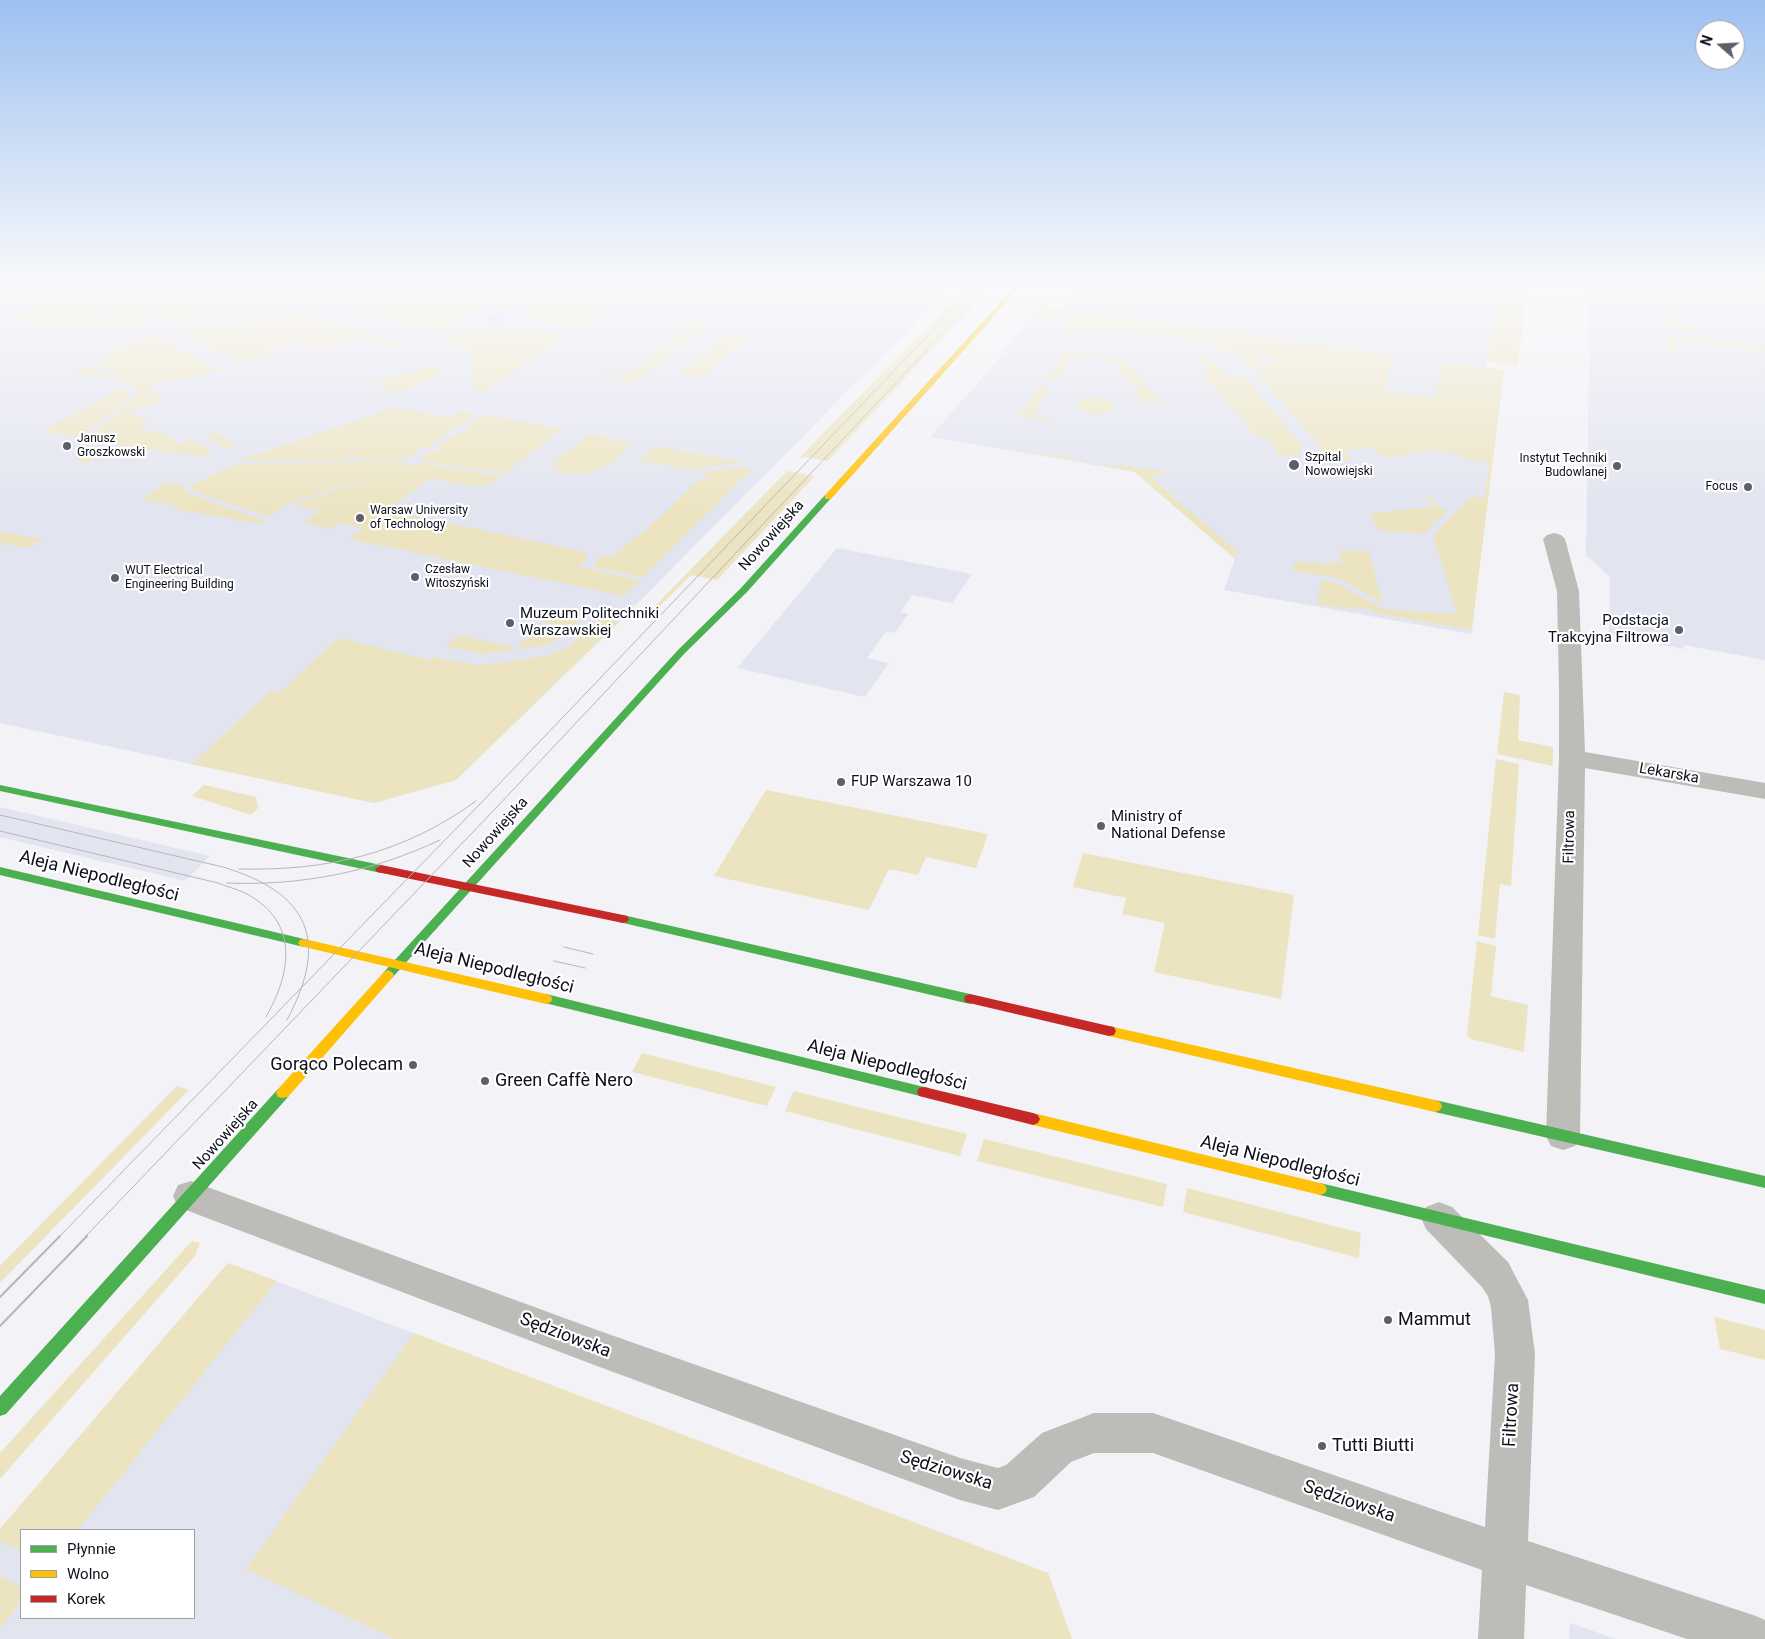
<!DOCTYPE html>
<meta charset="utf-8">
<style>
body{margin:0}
#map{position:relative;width:1765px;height:1639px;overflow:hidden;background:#f2f2f7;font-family:Roboto,sans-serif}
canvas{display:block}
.legend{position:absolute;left:20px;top:1529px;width:175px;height:90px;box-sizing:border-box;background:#fff;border:1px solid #9f9fa4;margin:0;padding:6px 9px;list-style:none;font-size:15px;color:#0e101c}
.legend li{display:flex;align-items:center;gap:10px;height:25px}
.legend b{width:25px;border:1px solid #9f9fa4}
.north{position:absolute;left:1695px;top:20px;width:50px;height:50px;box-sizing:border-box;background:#fff;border:1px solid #9f9fa4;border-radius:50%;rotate:289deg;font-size:14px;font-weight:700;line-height:20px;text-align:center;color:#0e101c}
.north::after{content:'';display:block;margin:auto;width:18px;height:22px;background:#5e5f69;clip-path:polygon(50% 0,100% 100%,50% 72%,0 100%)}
</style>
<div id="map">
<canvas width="1765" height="1639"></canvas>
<ul class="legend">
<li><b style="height:6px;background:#4caf50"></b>Płynnie</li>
<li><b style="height:6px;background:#ffc107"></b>Wolno</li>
<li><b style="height:6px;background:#c62828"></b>Korek</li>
</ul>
<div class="north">N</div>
</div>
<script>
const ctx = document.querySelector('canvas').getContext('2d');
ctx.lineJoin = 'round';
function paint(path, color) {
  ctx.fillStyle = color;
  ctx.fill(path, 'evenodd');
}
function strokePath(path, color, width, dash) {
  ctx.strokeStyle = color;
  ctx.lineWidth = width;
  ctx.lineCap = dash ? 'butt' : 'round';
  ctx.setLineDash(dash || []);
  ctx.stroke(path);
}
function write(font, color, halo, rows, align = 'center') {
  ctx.font = font + ' Roboto,sans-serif';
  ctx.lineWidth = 4.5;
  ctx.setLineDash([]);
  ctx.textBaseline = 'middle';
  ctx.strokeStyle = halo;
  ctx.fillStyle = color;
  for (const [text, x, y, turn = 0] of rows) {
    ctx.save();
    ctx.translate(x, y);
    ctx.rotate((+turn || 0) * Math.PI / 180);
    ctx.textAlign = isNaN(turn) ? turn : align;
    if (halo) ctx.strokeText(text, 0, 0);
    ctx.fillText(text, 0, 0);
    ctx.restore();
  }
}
paint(new Path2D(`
 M 0,284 L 954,284 L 623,618 L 456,780 L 374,803 L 0,723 Z
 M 1080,284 L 1499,284 L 1485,367 L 1504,370 L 1471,634 L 1224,590 L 1235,559 L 1135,472 L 930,437 L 989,370 L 1041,305 L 1060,308 Z
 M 1590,284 L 1765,284 L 1765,660 L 1684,645 L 1684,649 L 1609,635 L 1610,577 L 1586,555 Z
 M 837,548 L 972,574 L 952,603 L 912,595 L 901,612 L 908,614 L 895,633 L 886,631 L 867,658 L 889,663 L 865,697 L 737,668 Z
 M 0,807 L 210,856 L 185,881 L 0,837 Z
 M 228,1263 L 1048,1573 L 1072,1639 L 0,1639 L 0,1529 ZM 21,1530 L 194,1530 L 194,1618 L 21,1618 Z
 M 1570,1623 L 1616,1639 L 1569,1639 Z`), '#e2e4f0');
paint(new Path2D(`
 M 138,284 L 191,284 L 192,290 L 179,291 L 178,288 L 142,292 Z
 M 265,284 L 273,284 L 277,297 L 300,300 L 302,303 L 159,322 L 150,306 L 179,301 L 179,297 L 193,295 L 196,313 L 198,314 L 261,305 L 267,304 L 264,291 L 267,291 Z
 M 512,284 L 643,284 L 578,328 L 530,320 L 533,314 C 524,305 510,305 498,306 L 488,287 Z
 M 969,284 L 994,284 L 828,461 L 804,457 L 798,459 Z
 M 1500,284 L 1528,284 L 1518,366 L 1486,361 Z
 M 1685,284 L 1765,284 L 1765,300 L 1696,292 L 1696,290 L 1685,288 Z
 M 1661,285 L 1664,285 L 1666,309 C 1677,321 1692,319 1702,332 L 1665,328 Z
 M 131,288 L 151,323 L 118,326 L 103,292 Z
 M 471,289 L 481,308 L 462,318 L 462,324 L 432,334 L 409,323 L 401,325 L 387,319 L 343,308 Z
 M 90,290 L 94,291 L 98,300 L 92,301 L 99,316 L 105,315 L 110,327 L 58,327 L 6,320 L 47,299 Z
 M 1041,305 L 1395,355 L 1383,390 L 1433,397 L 1444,362 L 1504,370 L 1472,630 L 1370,612 L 1371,609 L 1358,607 L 1357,609 L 1316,604 L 1322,580 L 1334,582 L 1384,609 L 1457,614 L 1433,535 L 1471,496 L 1484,498 L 1489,462 L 1461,458 L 1462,455 L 1428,450 L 1383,458 L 1372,448 L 1343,450 L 1352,460 L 1328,462 L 1318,455 L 1322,449 L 1259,376 L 1267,360 L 1274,361 L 1275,358 L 1257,355 L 1256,359 L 1263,360 L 1257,373 C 1217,327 1121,333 1062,330 L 1065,321 L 1037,318 L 1031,325 L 1025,325 Z
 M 297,314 L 363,328 L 398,346 L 391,348 L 368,336 L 318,352 L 299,342 L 269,351 L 274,354 L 240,364 L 179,329 Z
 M 698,320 L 713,324 L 683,346 L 669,342 Z
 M 522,326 L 569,334 L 483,392 L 476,392 L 471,362 L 467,357 L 474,354 L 443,339 L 473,330 L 500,331 Z
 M 149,334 L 156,334 L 207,365 L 222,369 L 187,380 L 182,377 L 147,387 L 165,400 L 130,411 L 149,424 L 140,427 L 149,433 L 159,430 L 179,444 L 192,439 L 213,453 L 202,457 L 87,440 L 138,393 L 110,370 L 101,368 L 94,362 Z
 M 735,335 L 746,340 L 702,377 L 690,379 L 681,376 L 682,372 L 724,338 Z
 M 1675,336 L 1765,347 L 1765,351 L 1675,340 L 1676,355 L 1668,353 L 1667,338 Z
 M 669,348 L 679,350 L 635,382 L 618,381 L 625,375 L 600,371 L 602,369 L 628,373 L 660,349 Z
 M 1066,351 L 1126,360 L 1145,383 L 1130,383 L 1116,363 L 1088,356 L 1074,357 L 1058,379 L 1045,379 Z
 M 1187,354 L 1211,358 L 1226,375 L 1244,376 L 1302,445 L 1299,455 L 1278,457 L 1274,453 L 1278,452 L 1265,437 L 1257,437 L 1200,371 L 1208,370 L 1198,358 L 1186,356 Z
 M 435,364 L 440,374 L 437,377 L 394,393 L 375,383 Z
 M 90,365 L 94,370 L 104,372 L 114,379 L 73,373 Z
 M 1146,385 L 1159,401 L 1159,403 L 1143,402 L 1132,387 Z
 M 1040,386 L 1051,389 L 1035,412 L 1037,415 L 1051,418 L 1053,421 L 1017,416 Z
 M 122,387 L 131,395 L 82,438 L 42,432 Z
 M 1095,397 L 1113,403 L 1114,409 C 1103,416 1083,416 1075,404 L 1081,399 Z
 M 395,407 L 450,418 L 460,411 L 477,414 L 452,431 L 448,430 L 444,433 L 447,434 L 425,449 L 421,448 L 415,452 L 419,453 C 402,463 378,459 359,460 L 360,456 L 348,457 L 346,460 L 238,461 Z
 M 485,415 L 563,429 L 504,474 L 422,461 L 421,458 L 430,451 L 434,452 L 440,448 L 437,447 L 459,432 L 463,433 L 467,430 L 464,429 Z
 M 215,432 L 236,446 L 225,449 L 204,436 Z
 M 589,434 L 632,442 C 617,465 581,484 555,469 L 553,465 L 556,460 Z
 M 84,445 L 85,445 L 123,451 L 95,466 L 106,459 L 97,458 L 86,464 L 76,459 L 76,453 Z
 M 656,446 L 736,461 L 744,463 L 689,469 L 639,460 Z
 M 1024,451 L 1074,457 L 1073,460 L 1118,467 L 1120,465 L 1165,472 L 1167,473 L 1151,477 L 1239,553 L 1233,554 L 1235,559 L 1135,472 Z
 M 402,461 L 404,464 L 397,468 L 287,504 L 269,517 L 194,491 L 188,486 L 238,464 Z
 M 420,463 L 502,477 C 482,493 452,482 430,478 L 388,510 L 585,552 L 588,557 L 578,567 L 640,580 L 624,596 L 349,539 L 363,528 L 338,523 L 331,529 L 304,523 L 320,511 L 296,506 L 304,501 L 410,464 Z
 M 747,467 L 751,470 L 643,577 L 592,567 L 604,555 L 612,557 L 640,534 L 642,534 L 694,483 L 711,475 L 696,472 Z
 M 787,471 L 815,476 L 717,580 L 691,575 L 658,608 L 654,607 Z
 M 167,482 L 181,485 L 189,493 L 264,521 L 260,524 L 174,509 L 176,506 L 141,500 Z
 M 1424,495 L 1428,495 L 1446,512 L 1437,521 L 1432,522 L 1435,523 L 1424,534 L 1380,531 L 1369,514 L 1436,506 Z
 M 0,532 L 41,539 L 29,548 L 0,543 Z
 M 1338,551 L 1369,551 L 1382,603 L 1338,578 L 1293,571 L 1294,562 L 1342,563 Z
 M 558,609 L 585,615 L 561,637 L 548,645 L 482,654 L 446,646 L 459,635 L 517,648 L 529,636 L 542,636 L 552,627 L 550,624 L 544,622 Z
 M 601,618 L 619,622 L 456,780 L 374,803 L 192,764 L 272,690 L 280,692 L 338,638 L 430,660 L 433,657 L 479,666 L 551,655 L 570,646 Z
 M 1504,692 L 1520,695 L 1518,740 L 1553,747 L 1553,766 L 1497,754 Z
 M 1496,759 L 1519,764 L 1511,886 L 1500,884 L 1495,939 L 1478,935 Z
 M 204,785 L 256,797 L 258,808 L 251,815 L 192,796 Z
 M 766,790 L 988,834 L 976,868 L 926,857 L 918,875 L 889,869 L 869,910 L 714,876 Z
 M 1083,853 L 1294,895 L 1281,999 L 1154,972 L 1165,923 L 1122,914 L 1126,898 L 1073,887 Z
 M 1477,941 L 1496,946 L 1491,996 L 1528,1005 L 1524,1052 L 1471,1039 L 1467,1035 Z
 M 642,1053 L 776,1087 L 767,1106 L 632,1072 Z
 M 177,1086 L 189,1090 L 0,1283 L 0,1266 Z
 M 794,1091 L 967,1134 L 960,1156 L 785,1111 Z
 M 984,1139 L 1167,1184 L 1163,1207 L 977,1161 Z
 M 1187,1188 L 1361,1233 L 1359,1258 L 1183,1212 Z
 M 192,1241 L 200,1243 L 195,1256 L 0,1479 L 0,1453 Z
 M 228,1263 L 277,1281 L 78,1530 L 21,1530 L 21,1551 L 0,1541 L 0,1529 Z
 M 1714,1317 L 1765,1330 L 1765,1360 L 1720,1349 Z
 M 414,1333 L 1048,1573 L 1072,1639 L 394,1639 L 246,1569 Z
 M 0,1576 L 21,1587 L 21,1602 L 0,1628 Z`), '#ece4c1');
paint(new Path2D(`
 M 498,313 L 510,315 L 511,318 L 498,323 L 483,321 L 486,316 Z`), '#ced5fc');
paint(new Path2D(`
 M 1554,533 L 1561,535 L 1565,539 L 1579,591 L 1585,752 L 1765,783 L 1765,799 L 1585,768 L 1580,1136 L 1575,1146 L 1563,1150 L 1551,1146 L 1546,1136 L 1559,758 L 1559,689 L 1557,591 L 1543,539 L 1547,535 Z
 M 191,1181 L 597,1330 L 960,1458 L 998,1468 L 1006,1465 L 1042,1433 L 1094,1413 L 1153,1413 L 1485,1527 L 1495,1354 L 1491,1307 L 1488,1296 L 1481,1286 L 1426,1229 L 1421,1218 L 1426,1207 L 1439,1202 L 1452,1207 L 1508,1262 L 1528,1300 L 1535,1354 L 1528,1541 L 1756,1616 L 1765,1620 L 1765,1639 L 1687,1639 L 1526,1585 L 1524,1639 L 1478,1639 L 1482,1570 L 1153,1453 L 1094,1453 L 1071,1462 L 1034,1497 L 998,1510 L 960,1500 L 597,1366 L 178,1207 L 173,1196 L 178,1185 Z`), '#bdbcb8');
paint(new Path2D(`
 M 825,495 L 832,497 L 747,592 L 684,654 L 392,978 L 384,978 L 382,975 L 384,972 L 678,650 L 741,588 Z
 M 0,785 L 381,865 L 387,869 L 381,873 L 0,791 Z
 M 0,867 L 304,939 L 308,940 L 310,943 L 308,946 L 304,947 L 0,875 Z
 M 623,915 L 970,994 L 975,996 L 976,999 L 975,1002 L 970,1004 L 619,922 L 617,919 L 619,916 Z
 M 546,994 L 924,1087 L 929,1088 L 931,1092 L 929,1096 L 924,1097 L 541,1002 L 540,999 L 541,996 Z
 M 283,1088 L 288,1089 L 290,1093 L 288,1097 L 6,1414 L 0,1416 L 0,1396 L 278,1089 Z
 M 1435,1100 L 1765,1176 L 1765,1188 L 1435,1112 L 1430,1110 L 1428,1106 L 1430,1102 Z
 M 1320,1183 L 1765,1290 L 1765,1304 L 1320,1195 L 1315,1193 L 1313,1189 L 1315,1185 Z`), '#4caf50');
paint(new Path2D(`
 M 1017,284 L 1023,284 L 831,499 L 825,499 L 825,495 Z
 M 304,939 L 546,994 L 551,996 L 552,999 L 551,1002 L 546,1004 L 300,946 L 298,943 L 300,940 Z
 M 388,970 L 392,972 L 394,975 L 392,978 L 288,1097 L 283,1098 L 278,1097 L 276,1093 L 278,1089 L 384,972 Z
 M 1109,1026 L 1435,1100 L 1440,1102 L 1442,1106 L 1440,1110 L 1435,1112 L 1104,1035 L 1102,1031 L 1104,1027 Z
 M 1033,1113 L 1320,1183 L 1325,1185 L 1327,1189 L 1325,1193 L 1320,1195 L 1033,1125 L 1028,1123 L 1026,1119 L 1028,1115 Z`), '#ffc107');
paint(new Path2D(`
 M 381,865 L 623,915 L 627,916 L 629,919 L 627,922 L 623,923 L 377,872 L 375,869 Z
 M 970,994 L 1109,1026 L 1114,1027 L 1116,1031 L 1114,1035 L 1109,1036 L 965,1002 L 964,999 L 965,996 Z
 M 924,1087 L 1033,1113 L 1038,1115 L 1040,1119 L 1038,1123 L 1033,1125 L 919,1096 L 917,1092 L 919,1088 Z`), '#c62828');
strokePath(new Path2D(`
 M 0,815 L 223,867 C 309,893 330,940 287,1020
 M 0,831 L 218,883 C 227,887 238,889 247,894 C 300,923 291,973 266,1017
 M 239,869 C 328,871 403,854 476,801
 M 227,883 C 302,886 372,872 440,840
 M 564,947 L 593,954
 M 554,961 L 585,968
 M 59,1237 L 479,805 L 977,284
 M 85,1237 L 495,809 L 989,284`), '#b6b6b6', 1);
strokePath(new Path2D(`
 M 0,1297 L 60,1236
 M 0,1326 L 87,1236`), '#b6b6b6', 2);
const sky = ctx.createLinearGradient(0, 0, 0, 513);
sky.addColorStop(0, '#9dc1f0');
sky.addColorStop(0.55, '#f9f9fb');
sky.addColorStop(1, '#f9f9fb00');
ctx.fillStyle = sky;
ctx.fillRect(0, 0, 1765, 513);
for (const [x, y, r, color] of [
 [67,446,5,"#5e5f69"],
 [1294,465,6,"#5e5f69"],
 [1617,466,5,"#5e5f69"],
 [1748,487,5,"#5e5f69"],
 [360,518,5,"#5e5f69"],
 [415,577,5,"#5e5f69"],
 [115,578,5,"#5e5f69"],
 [510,623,5,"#5e5f69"],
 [1679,630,5,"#5e5f69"],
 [841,782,5,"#5e5f69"],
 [1101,826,5,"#5e5f69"],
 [413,1065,5,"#5e5f69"],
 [485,1081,5,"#5e5f69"],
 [1388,1320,5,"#5e5f69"],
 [1322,1446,5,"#5e5f69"]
]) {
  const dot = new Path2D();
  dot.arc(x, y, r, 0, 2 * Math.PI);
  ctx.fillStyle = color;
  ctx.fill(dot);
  strokePath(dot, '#fff', 2);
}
write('12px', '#0e101c', '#fff', [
 ["Janusz",77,439],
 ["Groszkowski",77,453],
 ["Szpital",1305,458],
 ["Nowowiejski",1305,472],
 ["Instytut Techniki",1607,459,"right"],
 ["Budowlanej",1607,473,"right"],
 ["Focus",1738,487,"right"],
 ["Warsaw University",370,511],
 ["of Technology",370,525],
 ["Czesław",425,570],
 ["Witoszyński",425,584],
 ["WUT Electrical",125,571],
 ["Engineering Building",125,585]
], 'left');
write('15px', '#0e101c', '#fff', [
 ["Nowowiejska",772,536,-48],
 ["Lekarska",1669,774,10],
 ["Nowowiejska",496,833,-48],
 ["Filtrowa",1570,837,-89],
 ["Nowowiejska",226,1135,-48]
]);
write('15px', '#0e101c', '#fff', [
 ["Muzeum Politechniki",520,614],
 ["Warszawskiej",520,631],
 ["Podstacja",1669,621,"right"],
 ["Trakcyjna Filtrowa",1669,638,"right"],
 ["FUP Warszawa 10",851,782],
 ["Ministry of",1111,817],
 ["National Defense",1111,834]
], 'left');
write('18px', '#0e101c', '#fff', [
 ["Aleja Niepodległości",99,877,14],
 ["Aleja Niepodległości",494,969,14],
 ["Aleja Niepodległości",887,1066,14],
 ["Aleja Niepodległości",1280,1162,14],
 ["Sędziowska",565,1336,21],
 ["Filtrowa",1512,1415,-87],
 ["Sędziowska",946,1471,17],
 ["Sędziowska",1349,1502,19]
]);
write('18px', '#0e101c', '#fff', [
 ["Gorąco Polecam",403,1065,"right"],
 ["Green Caffè Nero",495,1081],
 ["Mammut",1398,1320],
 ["Tutti Biutti",1332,1446]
], 'left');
</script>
